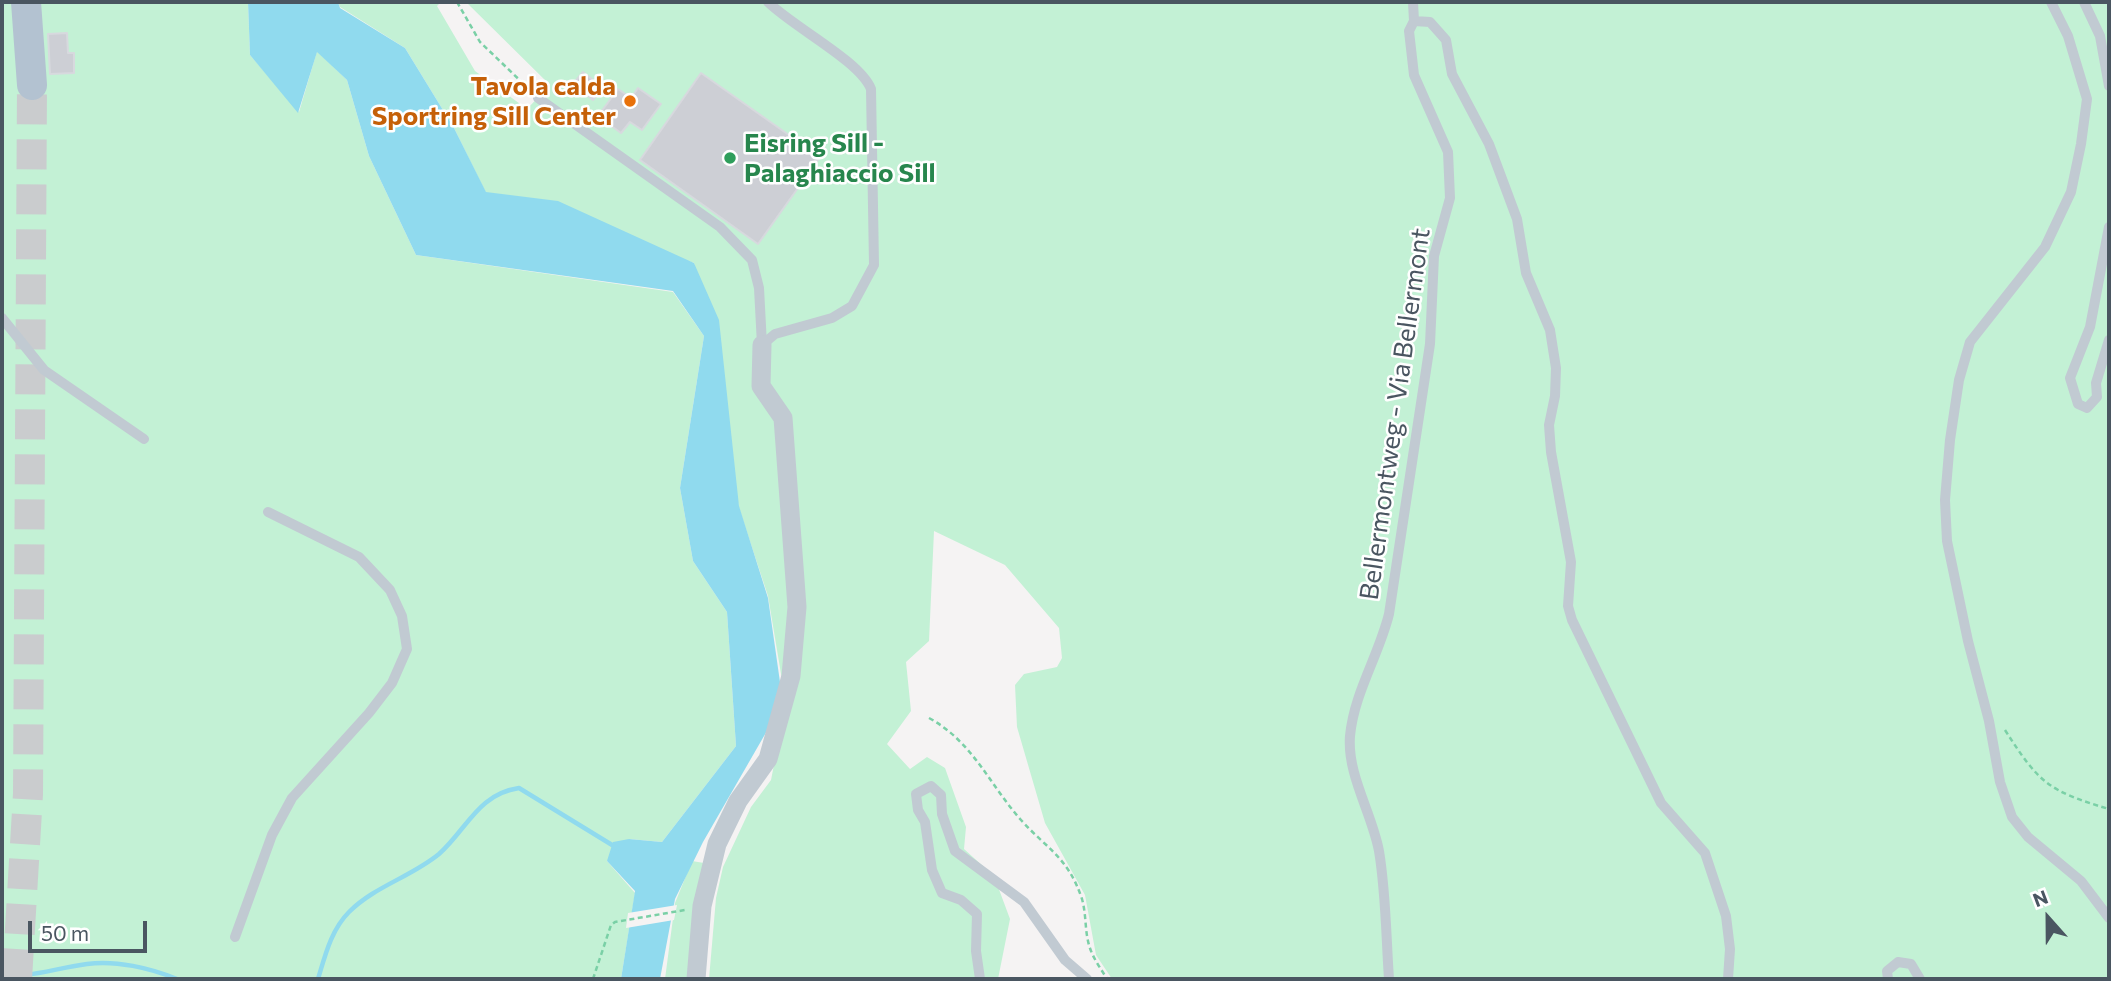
<!DOCTYPE html>
<style>
body{margin:0}
#map{position:relative;width:2111px;height:981px;overflow:hidden;background:#f5f3f3;font-family:Commissioner,sans-serif}
canvas{display:block}
.frame{position:absolute;inset:0;border:4px solid #4a5661;pointer-events:none}
.north{position:absolute;left:2013px;top:883px;width:70px;height:70px;-webkit-text-stroke:5px #fff;paint-order:stroke;rotate:339deg;font-size:19px;font-weight:700;line-height:28px;text-align:center;color:#4a5661}
.north::after{content:'';display:block;margin:auto;width:24px;height:32px;background:#4a5661;clip-path:polygon(50% 0,100% 100%,50% 72%,0 100%)}
.scale{position:absolute;left:28px;top:921px;width:119px;height:32px;box-sizing:border-box;border:4px solid #4a5661;border-top:0;padding-left:9px;font-size:21px;line-height:24px;white-space:nowrap;color:#4a5661;-webkit-text-stroke:5px #fff;paint-order:stroke}
</style>
<div id="map">
<canvas width="2111" height="981"></canvas>
<div class="frame"></div>
<div class="north">N</div>
<div class="scale">50 m</div>
</div>
<script>
const ctx = document.querySelector('canvas').getContext('2d');
ctx.lineJoin = 'round';
function paint(path, color) {
  ctx.fillStyle = color;
  ctx.fill(path, 'evenodd');
}
function strokePath(path, color, width, dash) {
  ctx.strokeStyle = color;
  ctx.lineWidth = width;
  ctx.lineCap = dash ? 'butt' : 'round';
  ctx.setLineDash(dash || []);
  ctx.stroke(path);
}
function write(font, color, halo, rows, align = 'center') {
  ctx.font = font + ' Commissioner,sans-serif';
  ctx.lineWidth = 5;
  ctx.setLineDash([]);
  ctx.textBaseline = 'middle';
  ctx.strokeStyle = halo;
  ctx.fillStyle = color;
  for (const [text, x, y, turn = 0] of rows) {
    ctx.save();
    ctx.translate(x, y);
    ctx.rotate((+turn || 0) * Math.PI / 180);
    ctx.textAlign = isNaN(turn) ? turn : align;
    if (halo) ctx.strokeText(text, 0, 0);
    ctx.fillText(text, 0, 0);
    ctx.restore();
  }
}
paint(new Path2D(`
 M 2,2 L 248,2 L 250,55 L 299,112 L 317,51 L 347,80 L 369,156 L 416,255 L 673,292 L 704,336 L 680,488 L 693,561 L 727,612 L 736,746 L 662,842 L 629,839 L 607,861 L 635,893 L 621,979 L 2,979 Z
 M 338,2 L 441,2 L 437,6 L 475,71 L 527,109 L 550,85 L 466,2 L 2109,2 L 2109,979 L 1112,979 L 1096,955 L 1085,895 L 1045,823 L 1017,727 L 1015,685 L 1024,674 L 1057,667 L 1062,658 L 1059,628 L 1005,565 L 934,531 L 929,641 L 906,662 L 911,711 L 887,744 L 910,769 L 927,757 L 945,768 L 966,827 L 964,849 L 994,876 L 1010,919 L 998,979 L 709,979 L 716,898 L 723,867 L 751,807 L 771,780 L 786,704 L 768,596 L 739,508 L 694,263 L 486,193 L 454,128 L 405,48 L 340,7 Z
 M 692,861 L 704,863 L 687,979 L 665,979 L 675,903 Z`), '#c3f1d5');
paint(new Path2D(`
 M 248,2 L 338,2 L 340,8 L 405,48 L 454,128 L 486,192 L 558,201 L 694,263 L 719,320 L 739,506 L 768,598 L 783,703 L 703,842 L 675,899 L 660,979 L 621,979 L 635,891 L 607,861 L 613,842 L 629,839 L 662,842 L 736,746 L 727,612 L 693,561 L 680,488 L 704,336 L 673,291 L 416,255 L 369,156 L 347,80 L 317,52 L 298,113 L 250,55 Z`), '#90daee');
paint(new Path2D(`
 M 677,905 L 674,920 L 626,928 L 628,913 Z`), '#f5f3f3');
strokePath(new Path2D(`
 M 2,977 C 32,977 57,968 87,964 C 116,960 150,968 177,979
 M 318,979 C 325,956 331,930 349,912 C 375,886 411,877 439,854 C 467,829 478,794 519,788 L 617,848`), '#90daee', 4.5);
const building = new Path2D(`
 M 67,33 L 68,53 L 74,53 L 74,73 L 50,74 L 48,34 Z
 M 583,72 L 603,88 L 593,100 L 573,84 Z
 M 701,73 L 820,157 L 758,244 L 640,160 Z
 M 638,88 L 661,104 L 642,130 L 630,122 L 621,133 L 598,116 L 618,89 L 631,98 Z`);
paint(building, '#cdcfd5');
strokePath(building, '#d7d9de', 2);
strokePath(new Path2D(`
 M 17,979 L 28,794 L 32,85`), '#caccce', 30, [30, 15]);
strokePath(new Path2D(`
 M 457,2 L 480,42 L 530,90
 M 929,718 C 973,742 989,784 1021,820 C 1047,849 1068,857 1082,899 C 1086,913 1085,928 1088,941 C 1091,956 1100,967 1107,979
 M 2005,730 C 2039,783 2048,791 2109,809
 M 593,979 L 611,925 L 615,922 L 685,910`), '#7ad0a6', 2.5, [5, 3.5]);
strokePath(new Path2D(`
 M 1413,2 L 1414,21
 M 2051,2 L 2068,36 L 2087,99 L 2081,144 L 2071,192 L 2045,247 L 1970,342 L 1959,380 L 1950,440 L 1945,500 L 1947,541 L 1968,641 L 1989,721 L 2000,782 L 2012,817 L 2028,837 L 2081,881 L 2109,918
 M 2084,2 L 2100,36 L 2109,86
 M 538,98 L 720,227 L 752,260 L 759,288 L 762,345
 M 2109,227 L 2090,327 L 2070,378 L 2078,404 L 2087,408 L 2097,397 L 2096,383 L 2109,340
 M 2,318 L 44,370 L 144,439
 M 762,345 L 775,334 L 832,318 L 852,306 L 874,265 L 871,89 C 860,61 793,27 768,2
 M 235,937 L 272,835 L 292,798 L 369,713 L 392,683 L 407,649 L 402,616 L 390,590 L 359,557 L 268,512
 M 980,979 L 976,951 L 977,914 L 961,900 L 942,893 L 932,870 L 925,822 L 918,810 L 916,794 L 931,786 L 941,795 L 942,814 L 955,851 L 1024,902 L 1065,960 L 1087,979
 M 1389,979 C 1386,936 1386,893 1379,851 C 1372,813 1347,775 1350,736 C 1354,693 1379,655 1389,614 L 1430,344 L 1434,256 L 1450,198 L 1448,152 L 1414,75 L 1409,31 L 1414,21 L 1430,22 L 1446,40 L 1452,74 L 1489,144 L 1517,219 L 1526,273 L 1550,330 L 1556,368 L 1555,396 L 1549,425 L 1551,452 L 1571,562 L 1568,606 L 1572,620 L 1661,803 L 1705,853 L 1726,916 L 1730,949 L 1728,979
 M 1888,979 L 1887,971 L 1898,962 L 1911,964 L 1920,979`), '#c1cad2', 10);
strokePath(new Path2D(`
 M 696,979 L 702,906 L 717,844 L 738,801 L 768,759 L 791,676 L 797,607 L 783,418 L 761,386 L 762,345`), '#c1cad2', 19);
strokePath(new Path2D(`
 M 26,2 L 32,85`), '#b3c2d1', 30);
for (const [x, y, r, color] of [
 [630,101,7,"#e8710a"],
 [730,158,7,"#2e9e5b"]
]) {
  const dot = new Path2D();
  dot.arc(x, y, r, 0, 2 * Math.PI);
  ctx.fillStyle = color;
  ctx.fill(dot);
  strokePath(dot, '#fff', 2.5);
}
write('bold 26px', '#c56008', '#fff', [
 ["Tavola calda",616,86],
 ["Sportring Sill Center",616,116]
], 'right');
write('bold 26px', '#27864d', '#fff', [
 ["Eisring Sill -",744,143],
 ["Palaghiaccio Sill",744,173]
], 'left');
write('26px', '#4a5661', '#fff', [
 ["Bellermontweg - Via Bellermont",1395,414,-82]
]);
</script>
